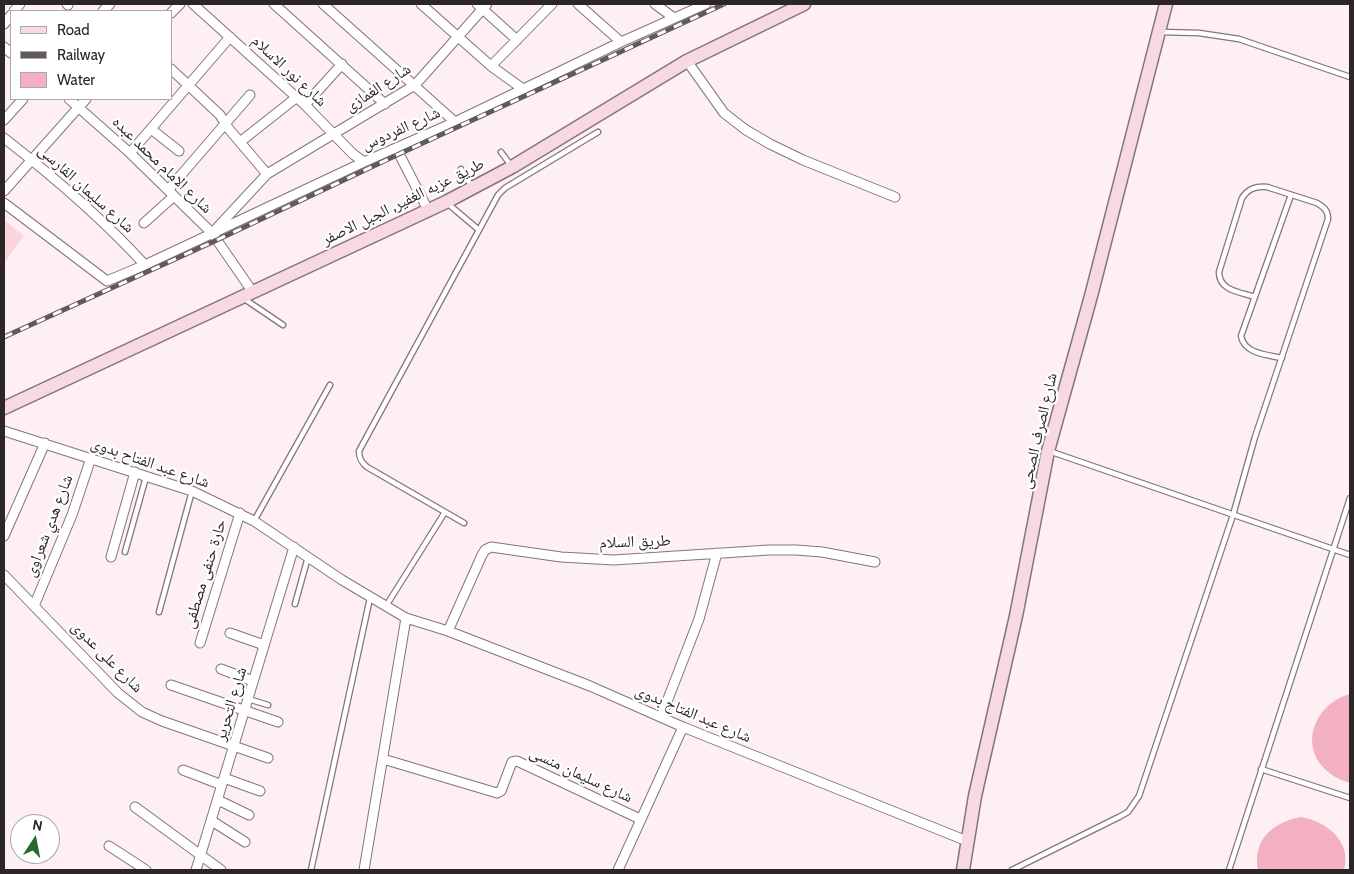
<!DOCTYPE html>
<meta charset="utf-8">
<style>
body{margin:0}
#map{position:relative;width:1354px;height:874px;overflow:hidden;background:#feeff3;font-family:Cabin,sans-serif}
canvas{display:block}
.frame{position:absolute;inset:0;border:5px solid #2c2627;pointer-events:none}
.legend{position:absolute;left:10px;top:10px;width:162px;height:90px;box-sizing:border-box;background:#fff;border:1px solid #aba8a9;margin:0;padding:6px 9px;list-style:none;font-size:15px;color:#2c2627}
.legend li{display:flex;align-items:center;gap:10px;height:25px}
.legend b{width:25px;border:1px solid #aba8a9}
.north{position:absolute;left:10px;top:814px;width:50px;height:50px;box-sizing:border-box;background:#fff;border:1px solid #aba8a9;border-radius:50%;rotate:11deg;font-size:14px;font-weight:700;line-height:20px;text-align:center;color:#2c2627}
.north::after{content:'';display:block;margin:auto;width:18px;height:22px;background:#286730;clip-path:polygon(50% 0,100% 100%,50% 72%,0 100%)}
</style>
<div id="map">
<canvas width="1354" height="874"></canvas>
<div class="frame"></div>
<ul class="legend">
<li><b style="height:6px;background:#f8d9e2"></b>Road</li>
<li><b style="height:6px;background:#61595b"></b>Railway</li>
<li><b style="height:14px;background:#f2b0c2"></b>Water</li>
</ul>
<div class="north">N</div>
</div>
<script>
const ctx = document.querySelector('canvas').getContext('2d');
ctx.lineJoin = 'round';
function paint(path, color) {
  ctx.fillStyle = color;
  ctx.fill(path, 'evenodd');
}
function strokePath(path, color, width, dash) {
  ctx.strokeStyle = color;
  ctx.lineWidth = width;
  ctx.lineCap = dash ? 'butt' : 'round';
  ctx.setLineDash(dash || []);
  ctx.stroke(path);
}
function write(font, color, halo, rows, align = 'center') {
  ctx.font = font + ' Cabin,"Noto Naskh Arabic",sans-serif';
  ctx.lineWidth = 4.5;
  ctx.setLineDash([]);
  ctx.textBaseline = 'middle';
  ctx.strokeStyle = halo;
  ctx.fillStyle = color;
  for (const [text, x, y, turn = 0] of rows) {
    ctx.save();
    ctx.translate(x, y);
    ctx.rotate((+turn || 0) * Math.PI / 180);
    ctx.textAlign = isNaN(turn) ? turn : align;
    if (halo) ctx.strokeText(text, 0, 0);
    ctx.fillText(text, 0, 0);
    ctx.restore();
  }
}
paint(new Path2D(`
 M 4,220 L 24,236 L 4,263 Z`), '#fbd4de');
paint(new Path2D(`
 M 1350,694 L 1350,783 C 1341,780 1333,777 1326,770 C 1298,744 1316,703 1350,694 Z
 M 1301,817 C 1326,821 1352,841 1344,870 L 1258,870 C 1252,840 1273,822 1301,817 Z`), '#f2b0c2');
const lane = new Path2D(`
 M 1161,32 L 1199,33 L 1239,39 L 1350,77
 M 501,152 L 512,167
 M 461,169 L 472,187
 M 447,203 L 479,230
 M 243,298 L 283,325
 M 1282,358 C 1268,355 1244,354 1241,336 L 1291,195
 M 1049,451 L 1350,555
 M 254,521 L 330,385
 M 464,523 L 367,467 C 361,462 359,458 359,451 L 498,195 L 505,188 L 598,132
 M 125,552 L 146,477
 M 295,604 L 308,557
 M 386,606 L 445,512
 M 159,612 L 192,491
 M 248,699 L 268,705
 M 1261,769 L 1350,798
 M 311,870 L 370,598
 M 1012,870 L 1119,817 L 1128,812 L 1139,796 L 1233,515 L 1255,437 L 1328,219 C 1328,211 1325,208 1317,203 L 1267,187 C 1255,186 1248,189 1242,198 L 1219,272 C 1219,291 1240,292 1255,297
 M 1229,870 L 1350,498`);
const street = new Path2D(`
 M 67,4 L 68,5
 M 193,4 L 305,105 L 353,154 L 364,162
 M 274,4 L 385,104
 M 323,4 L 455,122
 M 421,4 L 491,66 L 523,89
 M 477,4 L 517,40
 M 578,4 L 621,42
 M 655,4 L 674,18
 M 14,11 L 20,4
 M 103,11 L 110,4
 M 171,13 L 180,4
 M 4,24 L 11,15
 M 4,47 L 11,53
 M 687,61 L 724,113 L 746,130 L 770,144 L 803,160 L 895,197
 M 491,66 L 552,4
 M 171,69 L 220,115 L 228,128 L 267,174 L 215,230
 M 69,99 L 130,153 L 212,233 L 252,291
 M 305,105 L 342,64
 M 4,120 L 23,99
 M 151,129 L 179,151
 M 4,138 C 54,177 102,218 145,265
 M 240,142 L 297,97
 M 396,148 L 428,210
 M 130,153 L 230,37
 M 267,174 L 415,85 L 487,4
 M 169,189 L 250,95
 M 4,191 L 86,99
 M 4,203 L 107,281 L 145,265 L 364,162 L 455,122 L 621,42 L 706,4
 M 144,223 L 174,196
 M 4,431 L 192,491 L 254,521 L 342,580 L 406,618 L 448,631 L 590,686 L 683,727 L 967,841
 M 4,536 L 45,443
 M 111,557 L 135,472
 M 4,575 L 118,693 L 142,712 L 162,721 L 268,758
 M 34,606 L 72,515 L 91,458
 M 448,631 L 482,555 L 485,550 L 491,547 L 561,557 L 614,560 L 769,550 L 796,550 L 822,552 L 875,562
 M 230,633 L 264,645
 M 200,643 L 240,513
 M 221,669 L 253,681
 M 171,685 L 278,722
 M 661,717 L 699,619 L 717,553
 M 383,759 L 497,793 L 501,791 L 512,762 L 517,761 L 640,819
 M 183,770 L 222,785
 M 224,778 L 260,791
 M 218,800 L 249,815
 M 135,807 L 221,870
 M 212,821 L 245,842
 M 109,846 L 146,870
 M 196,870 L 294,547
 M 364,870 L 406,618
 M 618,870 L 683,727`);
const secondary = new Path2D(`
 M 4,408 L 446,202 L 512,167 L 687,61 L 804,4
 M 963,870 L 975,796 L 1016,616 L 1048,451 L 1091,296 L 1166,4`);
strokePath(lane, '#847579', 7);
strokePath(street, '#847579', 11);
strokePath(secondary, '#847579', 15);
strokePath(lane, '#fff', 4.5);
strokePath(street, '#fff', 9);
strokePath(secondary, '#f8d9e2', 12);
const rail = new Path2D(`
 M 4,337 L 217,240 L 399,154 L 724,4`);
strokePath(rail, '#61595b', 5);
strokePath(rail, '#fff', 3, [9]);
write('16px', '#2c2627', '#fff', [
 ["شارع نور الاسلام",289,71,43],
 ["شارع الغمازى",378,88,-33],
 ["شارع الفردوس",401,129,-24],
 ["شارع الامام محمد عبده",162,165,44],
 ["شارع سليمان الفارسى",86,189,42],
 ["طريق عزبه الغفير, الجبل الاصفر",403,202,-26],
 ["شارع الصرف الصحى",1039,431,-77],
 ["شارع عبد الفتاح بدوى",150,463,19],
 ["شارع هدي شعراوى",49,526,-69],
 ["طريق السلام",635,542,-2],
 ["حارة حنفى مصطفى",205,574,-73],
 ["شارع على عدوى",107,657,45],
 ["شارع التحرير",231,704,-73],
 ["شارع عبد الفتاح بدوى",693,714,23],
 ["شارع سليمان منسى",581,775,25]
]);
</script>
